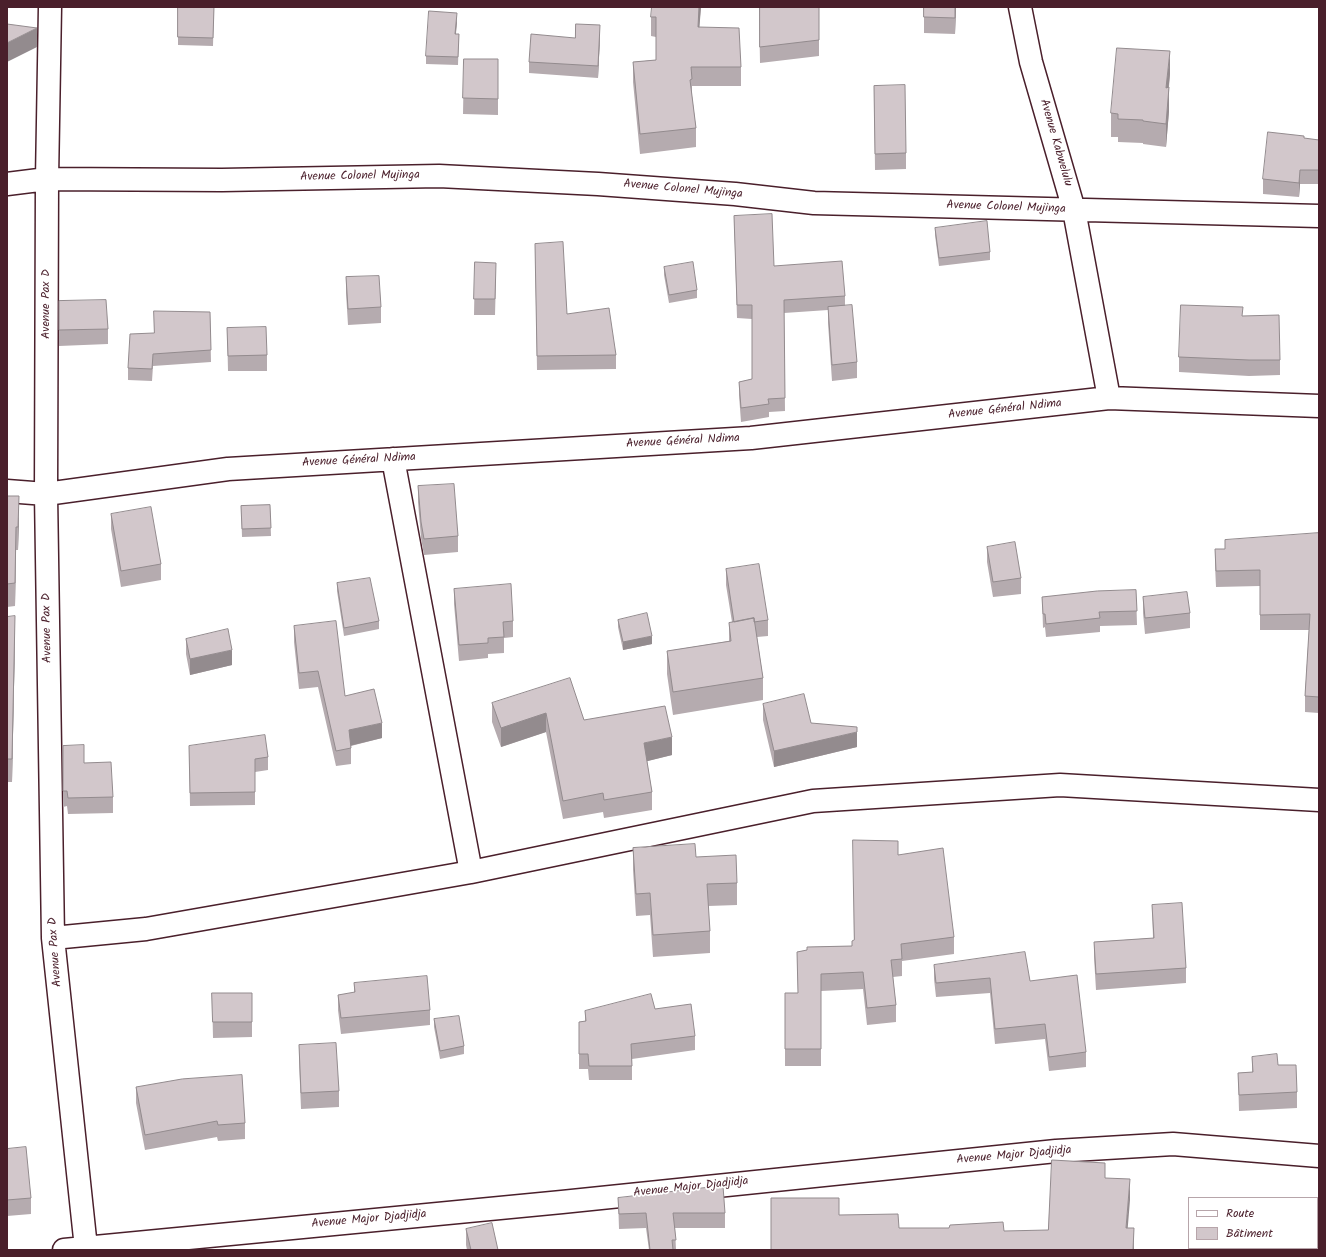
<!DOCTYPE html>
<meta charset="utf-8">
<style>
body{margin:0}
#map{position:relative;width:1326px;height:1257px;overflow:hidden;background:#fff;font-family:Kalam,sans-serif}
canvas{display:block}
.frame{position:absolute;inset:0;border:8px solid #4a1f2b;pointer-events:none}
.legend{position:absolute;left:1188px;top:1197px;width:130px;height:52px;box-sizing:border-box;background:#fff;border:1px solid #b7a5aa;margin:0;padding:5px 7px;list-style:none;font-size:12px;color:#4a1f2b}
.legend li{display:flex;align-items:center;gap:8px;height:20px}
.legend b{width:20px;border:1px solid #b7a5aa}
</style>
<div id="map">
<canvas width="1326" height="1257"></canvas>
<div class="frame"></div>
<ul class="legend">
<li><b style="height:5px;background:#fff"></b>Route</li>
<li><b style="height:11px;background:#d2c7cb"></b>Bâtiment</li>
</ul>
</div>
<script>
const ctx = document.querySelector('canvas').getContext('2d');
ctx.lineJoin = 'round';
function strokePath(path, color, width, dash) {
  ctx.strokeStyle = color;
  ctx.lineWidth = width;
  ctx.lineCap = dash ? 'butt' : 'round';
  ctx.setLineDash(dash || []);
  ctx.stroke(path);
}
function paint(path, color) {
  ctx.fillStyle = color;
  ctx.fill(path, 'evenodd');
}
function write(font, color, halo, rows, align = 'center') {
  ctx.font = font + ' Kalam,sans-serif';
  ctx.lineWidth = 3.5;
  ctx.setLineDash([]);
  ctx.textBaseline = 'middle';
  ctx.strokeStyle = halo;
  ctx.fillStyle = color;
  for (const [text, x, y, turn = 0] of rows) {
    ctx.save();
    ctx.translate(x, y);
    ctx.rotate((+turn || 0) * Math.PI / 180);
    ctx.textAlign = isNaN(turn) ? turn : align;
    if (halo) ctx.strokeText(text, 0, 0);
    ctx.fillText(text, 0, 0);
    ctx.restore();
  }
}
const minor = new Path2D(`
 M 50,7 L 47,179 L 46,494 L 53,938 L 86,1248
 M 1020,7 L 1031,62 L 1074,210 L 1109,398
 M 7,184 L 47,179 L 222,180 L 439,176 L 598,184 L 735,194 L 814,203 L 1319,216
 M 393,459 L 471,872
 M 7,491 L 46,494 L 228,469 L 751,438 L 1109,398 L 1319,406
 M 53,938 L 146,929 L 471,872 L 813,801 L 1060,785 L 1319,800
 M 64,1250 L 562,1202 L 1056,1151 L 1173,1144 L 1319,1156`);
strokePath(minor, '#4a1f2b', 25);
strokePath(minor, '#fff', 22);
paint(new Path2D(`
 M 178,7 L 214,7 L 213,46 L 178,45 Z
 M 701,7 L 699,27 L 741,67 L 741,86 L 692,86 L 692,96 L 696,128 L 696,147 L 640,154 L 633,82 L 633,62 L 656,60 L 656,37 L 651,36 L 651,17 Z
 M 759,7 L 819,7 L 819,56 L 760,63 Z
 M 956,7 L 955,34 L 924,33 L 924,17 Z
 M 457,21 L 456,34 L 459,34 L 458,65 L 426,64 L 426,56 Z
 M 600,37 L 598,78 L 529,73 L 529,62 L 575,38 Z
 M 464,59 L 498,59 L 498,115 L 463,114 Z
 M 1170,74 L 1169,87 L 1169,111 L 1166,147 L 1143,144 L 1143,143 L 1118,142 L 1118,137 L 1111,137 L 1111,113 Z
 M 874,86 L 906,153 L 906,169 L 875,170 Z
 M 1304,139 L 1319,140 L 1319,184 L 1300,184 L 1299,197 L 1263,194 L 1263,179 Z
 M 734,216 L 774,266 L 845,296 L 845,306 L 857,362 L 857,378 L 832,381 L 828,323 L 828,310 L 784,313 L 785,411 L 769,412 L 769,417 L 741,422 L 739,395 L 739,382 L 752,379 L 752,319 L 737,318 Z
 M 935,228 L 990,252 L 990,260 L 939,266 L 935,235 Z
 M 535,244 L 567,314 L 616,355 L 616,369 L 537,370 Z
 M 475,262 L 496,279 L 495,315 L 474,315 Z
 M 664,267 L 697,290 L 697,298 L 669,303 L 664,275 Z
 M 346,277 L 381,307 L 381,323 L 348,325 L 346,293 Z
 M 59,301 L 108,329 L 108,344 L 59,346 Z
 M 210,312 L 211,362 L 153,366 L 152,381 L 128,380 L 128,368 L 154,333 Z
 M 1243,316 L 1280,360 L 1280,375 L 1249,376 L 1179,372 L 1179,357 Z
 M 227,328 L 267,355 L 267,371 L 228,371 Z
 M 418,486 L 458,536 L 458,552 L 424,555 L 421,538 L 418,502 Z
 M 7,496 L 19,519 L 18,550 L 16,550 L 15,606 L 7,607 Z
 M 270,505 L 271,536 L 242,537 L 241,506 Z
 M 111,514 L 161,564 L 161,580 L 121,587 L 111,529 Z
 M 1319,533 L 1319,713 L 1305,712 L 1305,696 L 1309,630 L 1260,630 L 1260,586 L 1216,587 L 1215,565 L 1215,549 L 1225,549 Z
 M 987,547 L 1021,578 L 1021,594 L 993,597 L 987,562 Z
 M 726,569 L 768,620 L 768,636 L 757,637 L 763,678 L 763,700 L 673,715 L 667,674 L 667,651 L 729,641 L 729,623 L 732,622 L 726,585 Z
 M 337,583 L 379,621 L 379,629 L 344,636 L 337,591 Z
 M 454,589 L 513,621 L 513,637 L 504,638 L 504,653 L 488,654 L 488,658 L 459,661 L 454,604 Z
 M 1136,590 L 1137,625 L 1100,626 L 1100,632 L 1046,637 L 1045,627 L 1043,628 L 1042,597 Z
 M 1143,597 L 1190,613 L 1190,628 L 1145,634 L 1143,613 Z
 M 7,617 L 15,639 L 12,782 L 7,782 Z
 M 618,620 L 652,644 L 623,650 L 618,627 Z
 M 294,626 L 345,696 L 382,738 L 351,746 L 351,764 L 336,766 L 318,687 L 299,689 L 294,642 Z
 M 186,639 L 232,665 L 190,675 L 186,654 Z
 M 492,703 L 584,720 L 672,755 L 647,761 L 652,792 L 652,810 L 604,818 L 603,812 L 563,819 L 546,732 L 501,747 L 492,722 Z
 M 763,704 L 811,723 L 857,747 L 774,767 L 763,720 Z
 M 63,746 L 84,763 L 113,797 L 113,813 L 68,814 L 67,806 L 63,807 Z
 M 189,746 L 268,757 L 268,770 L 255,772 L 255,805 L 190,806 Z
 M 633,848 L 696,857 L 737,883 L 737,905 L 708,906 L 710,931 L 710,953 L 653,957 L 650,915 L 636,916 L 633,870 Z
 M 898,855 L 954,937 L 954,954 L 902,961 L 902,976 L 893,977 L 896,1005 L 896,1022 L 867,1025 L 863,989 L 821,991 L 821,1066 L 785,1066 L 785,993 L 798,993 L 797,952 L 807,950 L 807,947 L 852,946 L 854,940 Z
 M 1152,905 L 1186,968 L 1186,983 L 1096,990 L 1094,957 L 1094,942 L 1153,938 Z
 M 934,965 L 1030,981 L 1086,1052 L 1086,1067 L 1049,1071 L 1045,1039 L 995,1044 L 990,993 L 936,997 L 934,979 Z
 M 354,983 L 430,1010 L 430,1025 L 341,1034 L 338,1010 L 338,995 L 354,993 Z
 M 212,993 L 252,1022 L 252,1037 L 213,1038 Z
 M 655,1009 L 695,1036 L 695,1050 L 632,1059 L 632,1080 L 589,1080 L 588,1069 L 579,1069 L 579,1022 L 585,1021 L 585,1011 Z
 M 434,1019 L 464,1046 L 464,1054 L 440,1059 L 434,1027 Z
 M 299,1045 L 339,1091 L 339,1107 L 301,1109 L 299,1061 Z
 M 1252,1057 L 1278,1065 L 1297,1092 L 1297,1108 L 1239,1111 L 1238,1073 L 1252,1072 Z
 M 136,1087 L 245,1123 L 245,1139 L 218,1141 L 217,1137 L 145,1150 L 136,1103 Z
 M 7,1149 L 31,1198 L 31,1214 L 7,1216 Z
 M 618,1198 L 725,1213 L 725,1228 L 675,1228 L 676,1250 L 649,1250 L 646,1228 L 619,1229 Z
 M 466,1229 L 498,1250 L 467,1250 L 466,1245 Z`), '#b5abaf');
paint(new Path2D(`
 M 699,7 L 701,7 L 698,46 L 698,27 Z
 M 955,7 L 956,7 L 955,34 Z
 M 457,13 L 457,21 L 455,42 L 455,34 Z
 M 600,25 L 600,37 L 598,78 L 598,66 Z
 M 37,28 L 37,47 L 7,62 L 7,43 Z
 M 1170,51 L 1170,74 L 1166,111 L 1166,88 Z
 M 1169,87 L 1169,111 L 1166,147 L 1166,124 Z
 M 1300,170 L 1300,184 L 1299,197 L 1299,183 Z
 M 19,496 L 19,519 L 18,550 L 18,527 Z
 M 16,527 L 16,550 L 15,606 L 15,583 Z
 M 15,616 L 15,639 L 12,782 L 12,759 Z
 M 652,636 L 652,644 L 623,650 L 623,642 Z
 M 232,650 L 232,665 L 190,675 L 190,659 Z
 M 546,713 L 546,732 L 501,747 L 501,728 Z
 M 382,723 L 382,738 L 349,746 L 349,730 Z
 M 857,732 L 857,747 L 774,767 L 774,751 Z
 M 672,737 L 672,755 L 644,762 L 644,743 Z
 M 1130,1179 L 1130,1200 L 1126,1249 L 1126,1228 Z
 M 1134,1228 L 1134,1250 L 1133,1250 Z`), '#938b8e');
const building = new Path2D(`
 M 178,7 L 214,7 L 213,38 L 178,37 Z
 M 652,7 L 699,7 L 698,27 L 739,28 L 741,67 L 691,67 L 692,79 L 690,80 L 696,128 L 640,134 L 633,62 L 656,60 L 656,17 L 651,17 Z
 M 760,7 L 819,7 L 819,40 L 760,47 Z
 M 924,7 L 955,7 L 955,18 L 924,17 Z
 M 429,11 L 457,13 L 455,34 L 459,34 L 458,57 L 426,56 Z
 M 7,24 L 37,28 L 7,43 Z
 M 576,24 L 600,25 L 598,66 L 529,62 L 531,34 L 575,38 Z
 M 1117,48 L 1170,51 L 1166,88 L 1169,87 L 1166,124 L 1143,121 L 1143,120 L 1118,119 L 1118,114 L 1111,113 Z
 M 464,59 L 498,59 L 498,99 L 463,98 Z
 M 905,85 L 906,153 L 875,154 L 874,86 Z
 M 1268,132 L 1304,136 L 1304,138 L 1319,140 L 1319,170 L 1300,170 L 1299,183 L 1263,179 Z
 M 772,214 L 774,266 L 842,261 L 845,296 L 784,300 L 785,398 L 768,399 L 769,404 L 741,408 L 739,382 L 752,379 L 752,305 L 737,305 L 734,216 Z
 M 987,221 L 990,252 L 939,258 L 935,228 Z
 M 563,242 L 567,314 L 609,308 L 616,355 L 537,356 L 535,244 Z
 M 475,262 L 496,263 L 495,299 L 474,299 Z
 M 693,262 L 697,290 L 669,295 L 664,267 Z
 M 379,276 L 381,307 L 348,309 L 346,277 Z
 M 106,300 L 108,329 L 59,330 L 59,301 Z
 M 852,305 L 857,362 L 832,365 L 828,307 Z
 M 1181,305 L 1243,307 L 1242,316 L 1279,315 L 1280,360 L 1249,360 L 1179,357 Z
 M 154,311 L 210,312 L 211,350 L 153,354 L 152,369 L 128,368 L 130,334 L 154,333 Z
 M 266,327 L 267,355 L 228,356 L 227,328 Z
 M 454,484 L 458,536 L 424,539 L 421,522 L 418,486 Z
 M 7,496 L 19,496 L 18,527 L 16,527 L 15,583 L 7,584 Z
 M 270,505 L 271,528 L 242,529 L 241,506 Z
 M 151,507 L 161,564 L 121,571 L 111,514 Z
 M 1319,533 L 1319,697 L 1305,696 L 1310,614 L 1260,615 L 1260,570 L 1216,571 L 1215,549 L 1225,549 L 1225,540 Z
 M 1015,542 L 1021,578 L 993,582 L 987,547 Z
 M 759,564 L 768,620 L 754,622 L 754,618 L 734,622 L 726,569 Z
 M 370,578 L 379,621 L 344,628 L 337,583 Z
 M 511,584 L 513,621 L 503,622 L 504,637 L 488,638 L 488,643 L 459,645 L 454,589 Z
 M 1136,590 L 1137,611 L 1099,612 L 1100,618 L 1046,624 L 1045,614 L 1043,614 L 1042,597 L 1097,591 Z
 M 1187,592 L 1190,613 L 1145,618 L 1143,597 Z
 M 647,613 L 652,636 L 623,642 L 618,620 Z
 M 15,616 L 12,759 L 7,759 L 7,617 Z
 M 754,618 L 763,678 L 673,692 L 667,651 L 731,641 L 729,623 Z
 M 336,621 L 345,696 L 374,689 L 382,723 L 349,730 L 351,748 L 336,751 L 318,671 L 299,673 L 294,626 Z
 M 228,629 L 232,650 L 190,659 L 186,639 Z
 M 570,678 L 584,720 L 665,706 L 672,737 L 644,743 L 652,792 L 604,800 L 603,793 L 563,801 L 546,713 L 501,728 L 492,703 Z
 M 804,694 L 811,723 L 857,727 L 857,732 L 774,751 L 763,704 Z
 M 265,735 L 268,757 L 255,759 L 255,792 L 190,793 L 189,746 Z
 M 84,745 L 84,763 L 111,762 L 113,797 L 68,798 L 67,791 L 63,791 L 63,746 Z
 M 853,840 L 898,841 L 898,855 L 943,848 L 954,937 L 901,944 L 902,959 L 891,960 L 896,1005 L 867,1008 L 863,972 L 821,974 L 821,1049 L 785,1049 L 785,993 L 798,993 L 797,952 L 807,950 L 807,947 L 852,946 L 852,941 L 854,940 Z
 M 695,844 L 696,857 L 736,855 L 737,883 L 707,884 L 710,931 L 653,935 L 650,893 L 636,894 L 633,848 Z
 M 1182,903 L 1186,968 L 1096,974 L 1094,942 L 1154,938 L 1152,905 Z
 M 1025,952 L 1030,981 L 1077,975 L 1086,1052 L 1049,1057 L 1045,1024 L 995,1029 L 990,978 L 936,983 L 934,965 Z
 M 427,976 L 430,1010 L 341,1018 L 338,995 L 355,992 L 354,983 Z
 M 212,993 L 252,993 L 252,1022 L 213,1022 Z
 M 651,994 L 655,1009 L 691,1004 L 695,1036 L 631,1044 L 632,1066 L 589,1066 L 588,1054 L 579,1054 L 579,1022 L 586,1021 L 585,1011 Z
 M 459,1016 L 464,1046 L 440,1051 L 434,1019 Z
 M 336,1043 L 339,1091 L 301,1093 L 299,1045 Z
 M 1277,1054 L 1278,1065 L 1296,1065 L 1297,1092 L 1239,1095 L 1238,1073 L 1253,1072 L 1252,1057 Z
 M 242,1075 L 245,1123 L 218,1125 L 217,1121 L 145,1135 L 136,1087 L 182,1079 Z
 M 26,1147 L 31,1198 L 7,1200 L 7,1149 Z
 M 1052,1160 L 1105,1163 L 1105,1178 L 1130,1179 L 1126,1228 L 1134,1228 L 1133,1250 L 771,1250 L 771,1198 L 839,1198 L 839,1215 L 898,1214 L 899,1228 L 949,1228 L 950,1225 L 1003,1222 L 1004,1231 L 1048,1230 Z
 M 723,1186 L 725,1213 L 673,1213 L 676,1240 L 672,1240 L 673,1250 L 650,1250 L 646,1213 L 619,1214 L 618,1198 Z
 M 492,1223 L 498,1250 L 471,1250 L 466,1229 Z
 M 1317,1243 L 1319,1243 L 1319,1250 L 1301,1250 L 1301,1248 L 1317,1248 Z
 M 1223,1248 L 1251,1248 L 1251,1250 L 1181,1250 Z`);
paint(building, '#d2c7cb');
strokePath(building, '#938b8e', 1);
write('12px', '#4a1f2b', '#fff', [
 ["Avenue Kabwelulu",1055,143,74],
 ["Avenue Colonel Mujinga",360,177,-1],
 ["Avenue Colonel Mujinga",683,190,5],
 ["Avenue Colonel Mujinga",1006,208,2],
 ["Avenue Pax D",47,304,-90],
 ["Avenue Général Ndima",1005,410,-6],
 ["Avenue Général Ndima",683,442,-3],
 ["Avenue Général Ndima",359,461,-3],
 ["Avenue Pax D",48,628,-91],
 ["Avenue Pax D",56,952,-94],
 ["Avenue Major Djadjidja",1014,1156,-5],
 ["Avenue Major Djadjidja",691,1188,-6],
 ["Avenue Major Djadjidja",369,1220,-5]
]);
</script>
